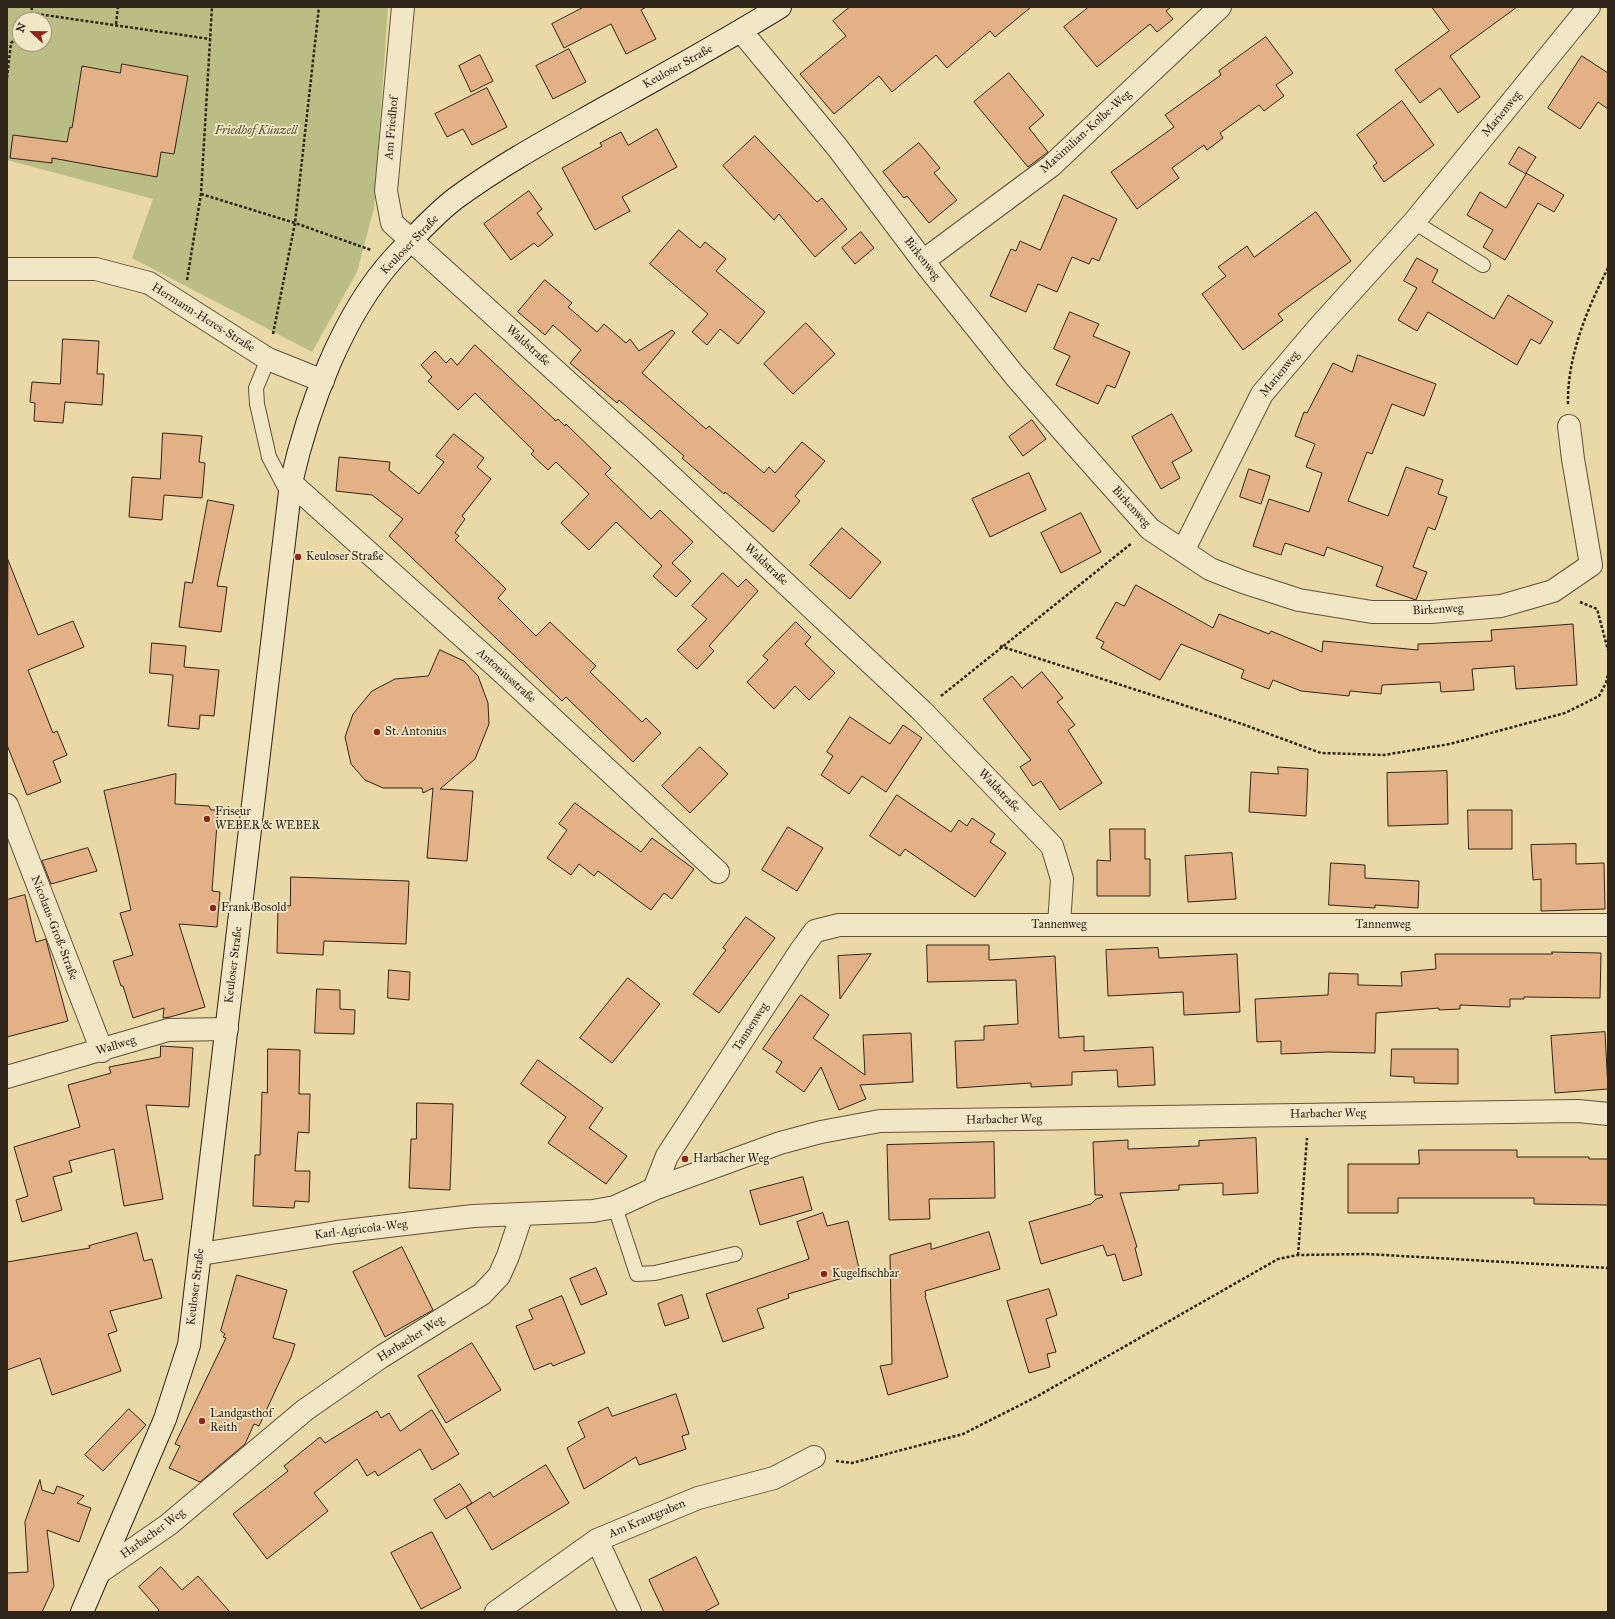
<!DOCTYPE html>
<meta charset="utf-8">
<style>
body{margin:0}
#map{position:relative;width:1615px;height:1619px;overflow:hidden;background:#ead9a6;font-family:"IM FELL Great Primer",serif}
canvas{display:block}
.frame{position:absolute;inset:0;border:8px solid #2f241a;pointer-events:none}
.north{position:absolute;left:12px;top:12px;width:40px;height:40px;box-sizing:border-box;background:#f1e6c5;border:1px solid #a39881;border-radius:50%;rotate:292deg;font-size:11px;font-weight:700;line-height:16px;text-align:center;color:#2f241a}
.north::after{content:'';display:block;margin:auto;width:14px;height:18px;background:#8f2418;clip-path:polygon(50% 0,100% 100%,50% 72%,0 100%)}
</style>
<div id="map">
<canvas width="1615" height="1619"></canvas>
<div class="frame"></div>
<div class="north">N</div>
</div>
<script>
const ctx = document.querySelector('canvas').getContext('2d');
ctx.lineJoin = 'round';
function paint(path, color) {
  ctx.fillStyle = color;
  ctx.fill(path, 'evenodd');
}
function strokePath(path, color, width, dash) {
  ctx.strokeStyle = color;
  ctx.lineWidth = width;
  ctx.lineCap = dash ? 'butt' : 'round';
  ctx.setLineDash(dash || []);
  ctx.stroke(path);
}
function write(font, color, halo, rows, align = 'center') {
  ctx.font = font + ' "IM FELL Great Primer",serif';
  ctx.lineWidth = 3.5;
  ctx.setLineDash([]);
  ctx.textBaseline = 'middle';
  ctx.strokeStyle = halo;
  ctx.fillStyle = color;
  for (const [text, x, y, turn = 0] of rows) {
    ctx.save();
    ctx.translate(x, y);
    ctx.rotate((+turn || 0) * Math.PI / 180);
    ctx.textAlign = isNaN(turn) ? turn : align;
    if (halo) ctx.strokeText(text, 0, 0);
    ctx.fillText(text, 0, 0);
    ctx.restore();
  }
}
paint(new Path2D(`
 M 7,7 L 388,7 L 374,208 L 357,272 L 312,352 L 132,258 L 153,199 L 7,160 ZM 20,20 L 44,20 L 44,44 L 20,44 Z`), '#bbbe84');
const building = new Path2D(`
 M 584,7 L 646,7 L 641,10 L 656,39 L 626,54 L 611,24 L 564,48 L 552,24 Z
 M 850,7 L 1031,7 L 995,37 L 990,31 L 947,68 L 936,55 L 892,92 L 879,76 L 834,114 L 800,74 L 846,36 L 833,21 Z
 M 1089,7 L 1171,7 L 1166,11 L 1173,19 L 1157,32 L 1150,24 L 1097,67 L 1064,27 Z
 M 1432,7 L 1517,7 L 1450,56 L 1480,97 L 1458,113 L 1440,88 L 1420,103 L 1395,70 L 1449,31 Z
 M 1266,37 L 1293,73 L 1276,85 L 1284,96 L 1264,111 L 1259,105 L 1220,133 L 1223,138 L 1207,150 L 1204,145 L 1172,168 L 1179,178 L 1137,209 L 1111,172 L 1174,127 L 1165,115 L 1221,75 L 1219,71 Z
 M 569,49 L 586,82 L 553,99 L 536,66 Z
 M 480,55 L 493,81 L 471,92 L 459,66 Z
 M 1582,56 L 1608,73 L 1608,109 L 1598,102 L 1580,129 L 1548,108 Z
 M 122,64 L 188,76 L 174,154 L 161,152 L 157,177 L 52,158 L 52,163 L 10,158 L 13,135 L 67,142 L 70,127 L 72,128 L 82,66 L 120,73 Z
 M 1009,73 L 1044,115 L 1029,128 L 1048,152 L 1028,167 L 974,102 Z
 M 487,88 L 507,127 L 472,145 L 463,129 L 447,137 L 435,114 Z
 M 1402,101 L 1434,145 L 1384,182 L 1373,166 L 1377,163 L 1357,135 Z
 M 657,129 L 677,167 L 622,197 L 630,211 L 595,230 L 562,168 L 602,146 L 600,143 L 621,132 L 628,145 Z
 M 755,136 L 817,202 L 822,198 L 847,229 L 815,257 L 779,214 L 774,220 L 723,166 Z
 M 919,143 L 940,168 L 934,173 L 957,200 L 929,223 L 907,196 L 904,198 L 883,172 Z
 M 1519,147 L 1536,157 L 1526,173 L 1564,195 L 1554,212 L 1538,203 L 1505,260 L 1483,247 L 1493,230 L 1467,215 L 1480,192 L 1506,208 L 1526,174 L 1509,164 Z
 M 529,191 L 542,209 L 537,213 L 553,235 L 538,247 L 534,243 L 511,260 L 484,224 Z
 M 1064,195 L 1117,219 L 1099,261 L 1092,258 L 1089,264 L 1072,257 L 1057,292 L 1038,284 L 1026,312 L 990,296 L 1011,249 L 1016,251 L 1020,241 L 1040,250 Z
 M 1316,212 L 1351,261 L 1278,314 L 1283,320 L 1243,350 L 1202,294 L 1226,276 L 1218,267 L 1247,246 L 1254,257 Z
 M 679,230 L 700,248 L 705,242 L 726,259 L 716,271 L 765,312 L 738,344 L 720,329 L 707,345 L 692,332 L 708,314 L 650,264 Z
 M 861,232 L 874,248 L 855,264 L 842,248 Z
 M 1417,258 L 1438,270 L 1432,282 L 1494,319 L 1508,295 L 1553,322 L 1540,344 L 1531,339 L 1517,365 L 1428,312 L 1417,331 L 1398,320 L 1417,288 L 1404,281 Z
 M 545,280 L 572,303 L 568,307 L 597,332 L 604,324 L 626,343 L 630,339 L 639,351 L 672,330 L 675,333 L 642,373 L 706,429 L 709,426 L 764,473 L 769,467 L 775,473 L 802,442 L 825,461 L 795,496 L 800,501 L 773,532 L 725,492 L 724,494 L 682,458 L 684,456 L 619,400 L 617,403 L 570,363 L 581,350 L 553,325 L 545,335 L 518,312 Z
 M 1070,312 L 1099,324 L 1093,336 L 1130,352 L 1115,388 L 1107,385 L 1098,404 L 1056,385 L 1070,356 L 1054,349 Z
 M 806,323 L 835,354 L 793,394 L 764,364 Z
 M 63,339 L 99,341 L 97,374 L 104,374 L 102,405 L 65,402 L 63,423 L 34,421 L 35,403 L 30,402 L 32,382 L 60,384 Z
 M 475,345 L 556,421 L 558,419 L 565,426 L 566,424 L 611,468 L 605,474 L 651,519 L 660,510 L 693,542 L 672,563 L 691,581 L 676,597 L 653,576 L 662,566 L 616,522 L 589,550 L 561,523 L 589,494 L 556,462 L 548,470 L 531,454 L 534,451 L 475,393 L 458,410 L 428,381 L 432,377 L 421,365 L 435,351 L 446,363 L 451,358 L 457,365 Z
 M 1358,355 L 1436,384 L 1424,416 L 1392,404 L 1372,454 L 1367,452 L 1348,501 L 1388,516 L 1406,467 L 1443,480 L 1438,494 L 1447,497 L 1435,530 L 1428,527 L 1413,567 L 1427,572 L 1416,600 L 1376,586 L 1383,567 L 1327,547 L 1324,556 L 1285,543 L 1281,555 L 1253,546 L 1269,499 L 1309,512 L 1322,473 L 1306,467 L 1315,444 L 1295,436 L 1304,412 L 1307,413 L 1333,363 L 1352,372 Z
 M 1172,414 L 1192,451 L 1172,462 L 1180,478 L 1161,489 L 1132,437 Z
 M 1032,420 L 1046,439 L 1023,456 L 1009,437 Z
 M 163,433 L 202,436 L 199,462 L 205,463 L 202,498 L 164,495 L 162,520 L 129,517 L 132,477 L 160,479 Z
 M 454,434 L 484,458 L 477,467 L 491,479 L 462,516 L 465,519 L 455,533 L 459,536 L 455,540 L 506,589 L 498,598 L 536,636 L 550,622 L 596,666 L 590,672 L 642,722 L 646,718 L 661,733 L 633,762 L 566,697 L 562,701 L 389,536 L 403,519 L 372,495 L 336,491 L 339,457 L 390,462 L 389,470 L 419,494 L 444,462 L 436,456 Z
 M 1249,469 L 1270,476 L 1261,504 L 1240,497 Z
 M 1029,473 L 1046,510 L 990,537 L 972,499 Z
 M 208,500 L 234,505 L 217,586 L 227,587 L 221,632 L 179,627 L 185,582 L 192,583 Z
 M 1081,513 L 1101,552 L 1061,573 L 1041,533 Z
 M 842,528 L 881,562 L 850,599 L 810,565 Z
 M 8,560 L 38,635 L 73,621 L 84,647 L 28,670 L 53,733 L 57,731 L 67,755 L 53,761 L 61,782 L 27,795 L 7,745 Z
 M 723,573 L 738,587 L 746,579 L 758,591 L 709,646 L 714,651 L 697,669 L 677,650 L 707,619 L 692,606 Z
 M 1136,585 L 1213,628 L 1219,614 L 1269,634 L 1271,631 L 1322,652 L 1323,641 L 1418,650 L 1418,644 L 1492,641 L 1491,630 L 1573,624 L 1577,685 L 1516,689 L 1514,666 L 1472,669 L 1474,690 L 1441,692 L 1440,682 L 1382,685 L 1381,694 L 1350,691 L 1349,696 L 1301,691 L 1273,680 L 1269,689 L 1241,678 L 1244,670 L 1181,644 L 1160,680 L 1101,648 L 1104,642 L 1096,638 L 1116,602 L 1124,606 Z
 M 796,622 L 811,637 L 805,644 L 835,673 L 809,700 L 795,686 L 774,709 L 747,682 L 768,660 L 763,656 Z
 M 152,643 L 186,646 L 184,667 L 219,670 L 214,716 L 200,715 L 199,729 L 168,726 L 173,675 L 150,673 Z
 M 440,650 L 464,661 L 478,676 L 488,703 L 489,724 L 475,759 L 440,789 L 473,791 L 467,861 L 427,858 L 433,788 L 423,793 L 422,788 L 383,788 L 365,780 L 351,764 L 345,737 L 353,714 L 372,691 L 395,679 L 428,676 Z
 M 1042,672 L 1063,698 L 1057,702 L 1075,725 L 1068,730 L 1102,783 L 1060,810 L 1041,781 L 1033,786 L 1020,767 L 1031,760 L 983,699 L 1012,676 L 1022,688 Z
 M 850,717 L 890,744 L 903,725 L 922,738 L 886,792 L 862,776 L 849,794 L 821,775 L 833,756 L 827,752 Z
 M 700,747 L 728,774 L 690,813 L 662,786 Z
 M 1278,767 L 1308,769 L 1306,816 L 1249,812 L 1251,772 L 1278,774 Z
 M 1447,771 L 1448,824 L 1388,826 L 1387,773 Z
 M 176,774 L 175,804 L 209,806 L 211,810 L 218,810 L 212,891 L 220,892 L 217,927 L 179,924 L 205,1007 L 170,1017 L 163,1018 L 164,1008 L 133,1018 L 123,986 L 121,986 L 113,961 L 133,955 L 120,913 L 131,910 L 104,791 Z
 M 897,795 L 951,832 L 959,820 L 967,826 L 972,818 L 995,834 L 990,842 L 1006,853 L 975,897 L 905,849 L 900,856 L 870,836 Z
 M 575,803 L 641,852 L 652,838 L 694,869 L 672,899 L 664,893 L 651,910 L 598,871 L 594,876 L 579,864 L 571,875 L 547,858 L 567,830 L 559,824 Z
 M 1468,810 L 1512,810 L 1512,849 L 1469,849 Z
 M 788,827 L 823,848 L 797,891 L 762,870 Z
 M 1110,829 L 1145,829 L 1145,859 L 1150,859 L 1150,896 L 1097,896 L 1097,860 L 1110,861 Z
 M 1576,844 L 1576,864 L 1604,863 L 1605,909 L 1541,911 L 1541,879 L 1533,880 L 1531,845 Z
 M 88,848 L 97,871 L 51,884 L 42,861 Z
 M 1232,853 L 1236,899 L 1188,902 L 1185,856 Z
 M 1331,863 L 1365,865 L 1365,878 L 1419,881 L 1418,908 L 1375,905 L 1375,908 L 1329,905 Z
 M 291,877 L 409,881 L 406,944 L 324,941 L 323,955 L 277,953 L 278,905 L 290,906 Z
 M 25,895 L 36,942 L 46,939 L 48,947 L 68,1021 L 7,1037 L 7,900 Z
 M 746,917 L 775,938 L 719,1013 L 693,994 L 726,950 L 723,948 Z
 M 927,945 L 989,945 L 989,960 L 1055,956 L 1059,1038 L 1084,1036 L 1084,1051 L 1153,1047 L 1155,1085 L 1118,1087 L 1117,1070 L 1072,1072 L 1072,1085 L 1031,1087 L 1031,1083 L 957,1088 L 955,1041 L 984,1040 L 984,1026 L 1018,1024 L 1016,980 L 928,982 Z
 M 1158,948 L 1159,958 L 1237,954 L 1240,1012 L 1184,1015 L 1183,992 L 1108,996 L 1106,950 Z
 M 1552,952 L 1601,953 L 1600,998 L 1524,997 L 1524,999 L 1510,999 L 1510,1007 L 1460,1005 L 1460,1009 L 1439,1010 L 1439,1008 L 1376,1013 L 1375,1053 L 1328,1052 L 1281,1054 L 1281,1041 L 1257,1042 L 1255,999 L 1328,995 L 1329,973 L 1358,974 L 1358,985 L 1402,986 L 1401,972 L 1436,969 L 1435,954 L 1552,954 Z
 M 871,954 L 840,999 L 838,956 Z
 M 389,970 L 410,972 L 409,1000 L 388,998 Z
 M 628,978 L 660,1004 L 612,1063 L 580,1038 Z
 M 317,989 L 340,990 L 340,1009 L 355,1010 L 354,1034 L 315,1033 Z
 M 801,995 L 829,1015 L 813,1038 L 865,1075 L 863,1035 L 911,1033 L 913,1082 L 860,1085 L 866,1099 L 839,1110 L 821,1067 L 804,1092 L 776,1072 L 782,1062 L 763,1049 Z
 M 1605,1032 L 1608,1089 L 1555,1093 L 1551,1036 Z
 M 161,1046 L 193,1048 L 189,1107 L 146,1105 L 163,1199 L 124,1206 L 114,1149 L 69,1161 L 72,1172 L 53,1177 L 62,1210 L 22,1222 L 16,1200 L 28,1196 L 14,1147 L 80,1127 L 68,1085 L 111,1073 L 109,1067 L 160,1057 Z
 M 268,1049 L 300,1050 L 299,1094 L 310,1094 L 309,1133 L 298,1132 L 295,1171 L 310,1171 L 309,1202 L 295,1201 L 294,1208 L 253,1206 L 255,1155 L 260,1155 L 262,1092 L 267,1093 Z
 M 1392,1049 L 1458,1049 L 1458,1084 L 1414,1083 L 1414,1077 L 1391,1076 Z
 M 538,1060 L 603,1108 L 589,1128 L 627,1156 L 606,1184 L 548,1143 L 566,1117 L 521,1084 Z
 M 417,1103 L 453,1104 L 450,1190 L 409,1188 L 411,1139 L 416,1139 Z
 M 1256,1138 L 1258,1193 L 1223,1195 L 1223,1183 L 1179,1185 L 1179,1190 L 1120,1193 L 1137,1247 L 1135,1248 L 1142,1275 L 1123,1281 L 1115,1254 L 1107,1256 L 1103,1245 L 1041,1264 L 1029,1222 L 1091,1204 L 1096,1199 L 1103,1197 L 1102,1195 L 1095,1195 L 1093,1142 L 1128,1140 L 1128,1149 L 1199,1146 L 1199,1141 Z
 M 994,1142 L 995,1198 L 929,1199 L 930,1219 L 889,1220 L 887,1145 Z
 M 1419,1150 L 1517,1150 L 1517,1157 L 1589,1157 L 1589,1159 L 1608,1159 L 1608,1205 L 1534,1204 L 1534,1198 L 1398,1198 L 1398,1213 L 1348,1213 L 1348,1164 L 1419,1164 Z
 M 803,1177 L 812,1210 L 760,1225 L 750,1191 Z
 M 823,1213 L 827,1226 L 848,1221 L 860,1273 L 788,1294 L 789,1298 L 757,1309 L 764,1328 L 723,1342 L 706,1294 L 809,1259 L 797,1222 Z
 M 989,1232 L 1000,1269 L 925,1291 L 926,1296 L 925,1296 L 948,1377 L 888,1395 L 880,1366 L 892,1364 L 890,1255 L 931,1243 L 931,1249 Z
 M 137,1233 L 144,1261 L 152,1259 L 162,1298 L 110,1311 L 117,1331 L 108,1334 L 121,1371 L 52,1395 L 40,1358 L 7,1370 L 7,1262 L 90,1248 L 89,1246 Z
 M 402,1247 L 433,1310 L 385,1337 L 353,1272 Z
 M 596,1268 L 607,1294 L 581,1305 L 570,1279 Z
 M 237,1275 L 287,1290 L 273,1338 L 295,1344 L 291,1357 L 259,1426 L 254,1424 L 245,1444 L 200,1482 L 169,1468 L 180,1446 L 175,1444 L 226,1338 L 223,1337 L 225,1334 L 221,1331 Z
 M 1049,1289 L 1057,1315 L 1046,1319 L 1056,1352 L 1047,1354 L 1050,1367 L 1029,1373 L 1007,1301 Z
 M 682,1295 L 689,1318 L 665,1326 L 658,1304 Z
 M 562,1296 L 585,1353 L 553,1366 L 551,1363 L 534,1370 L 516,1326 L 533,1319 L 529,1310 Z
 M 472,1343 L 501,1390 L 446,1423 L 418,1376 Z
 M 676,1394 L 689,1434 L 682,1436 L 686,1449 L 639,1465 L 636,1457 L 584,1489 L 567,1448 L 585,1437 L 578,1422 L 608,1407 L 612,1416 Z
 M 129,1409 L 146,1425 L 103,1471 L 85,1455 Z
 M 432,1410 L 459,1454 L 432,1470 L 420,1449 L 378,1476 L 375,1471 L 367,1476 L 357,1459 L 314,1493 L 328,1511 L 267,1559 L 233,1514 L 288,1471 L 284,1466 L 320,1437 L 325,1443 L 377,1411 L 381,1418 L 389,1413 L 400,1431 Z
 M 546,1465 L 569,1503 L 492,1550 L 466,1507 L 490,1492 L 493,1497 Z
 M 40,1480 L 42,1490 L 54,1494 L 57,1486 L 84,1496 L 77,1503 L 91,1508 L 79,1542 L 47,1530 L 54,1586 L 42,1612 L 7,1612 L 7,1573 L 28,1572 L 25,1522 Z
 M 460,1484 L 472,1503 L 446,1519 L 434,1500 Z
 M 432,1532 L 461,1588 L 421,1609 L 391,1553 Z
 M 696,1557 L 719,1604 L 704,1612 L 664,1612 L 649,1580 Z
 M 161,1567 L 182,1590 L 198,1576 L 230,1612 L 157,1612 L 159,1610 L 139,1587 Z`);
paint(building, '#e4b086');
strokePath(building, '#2f241a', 1);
const lane = new Path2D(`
 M 1414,222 L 1483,265
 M 268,359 L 256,388 L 257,404 L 269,457 L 289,495
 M 615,1207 L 637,1274 L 655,1273 L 735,1254`);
const street = new Path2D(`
 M 403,7 L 386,191 L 392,223 L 644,451 L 922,711 L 1052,846 L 1062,879 L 1059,925
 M 741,31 L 837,147 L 923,261 L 1015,376 L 1070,439 L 1150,529 L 1210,569 L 1243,582 L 1299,600 L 1372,612 L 1431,612 L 1501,606 L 1553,591 L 1591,565 L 1573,459 L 1569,426
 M 923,261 L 1051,166 L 1220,7
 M 7,269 L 96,269 L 149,283 L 268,359 L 323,381
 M 291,483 L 501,671 L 718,872
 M 1183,551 L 1262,394 L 1319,327 L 1414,222 L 1589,7
 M 7,805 L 102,1051
 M 7,1077 L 168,1030 L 227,1029
 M 654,1189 L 667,1156 L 801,950 L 815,931 L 839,925 L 1608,925
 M 201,1254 L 337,1232 L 473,1216 L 593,1211 L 615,1207 L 654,1189 L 780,1143 L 821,1132 L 880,1121 L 1578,1111 L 1608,1114
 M 597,1540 L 630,1612
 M 100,1572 L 168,1525 L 305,1410 L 381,1357 L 482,1294 L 499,1276 L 508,1256 L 522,1214
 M 496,1612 L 597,1540 L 698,1498 L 774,1478 L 814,1457`);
const secondary = new Path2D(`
 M 82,1612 L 165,1419 L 189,1345 L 291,483 C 308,408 342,315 394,258 C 411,240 437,212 456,198 C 501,165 549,139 597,112 C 658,78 720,44 780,7`);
strokePath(lane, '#5e513d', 16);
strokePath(street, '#5e513d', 24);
strokePath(secondary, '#2f241a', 24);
strokePath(new Path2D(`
 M 31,13 L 210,39
 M 30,20 L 32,7
 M 116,24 L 118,7
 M 7,78 L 11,43 L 20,36
 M 201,194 L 295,223 L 319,7
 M 187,280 L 201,194 L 212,7
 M 273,334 L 295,223 L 371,250
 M 1568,404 C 1567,357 1587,309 1608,268
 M 1580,602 L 1597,609 L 1608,650
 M 1000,646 L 1242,724 L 1321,753 L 1384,755 L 1450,744 L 1565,713 L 1599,696 L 1606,683 L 1608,674
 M 941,696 L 1132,543
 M 1298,1255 L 1307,1138
 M 836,1461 L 852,1463 L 963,1434 L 1036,1397 L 1278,1259 L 1298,1255 L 1367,1254 L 1608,1268`), '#2f241a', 2.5, [3, 2]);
strokePath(lane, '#f1e6c5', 14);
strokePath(street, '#f1e6c5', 22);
strokePath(secondary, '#f1e6c5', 22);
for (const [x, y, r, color] of [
 [298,557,4,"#8f2418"],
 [377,732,4,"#8f2418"],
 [207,819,4,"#8f2418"],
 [213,908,4,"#8f2418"],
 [685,1159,4,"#8f2418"],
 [824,1274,4,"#8f2418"],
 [202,1421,4,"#8f2418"]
]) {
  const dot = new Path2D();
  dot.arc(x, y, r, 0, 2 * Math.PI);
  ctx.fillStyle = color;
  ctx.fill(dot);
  strokePath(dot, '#f1e6c5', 1.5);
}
write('12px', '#2f241a', '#f1e6c5', [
 ["Keuloser Straße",678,67,-29],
 ["Marienweg",1502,114,-51],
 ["Am Friedhof",392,128,-85],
 ["Maximilian-Kolbe-Weg",1086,132,-42],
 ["Keuloser Straße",410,245,-46],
 ["Birkenweg",922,259,52],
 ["Hermann-Heres-Straße",203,318,32],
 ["Waldstraße",528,346,42],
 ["Marienweg",1280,374,-51],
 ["Birkenweg",1131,507,48],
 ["Waldstraße",766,565,43],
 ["Birkenweg",1438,610,-3],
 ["Antoniusstraße",506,676,42],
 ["Waldstraße",999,791,46],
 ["Tannenweg",1059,925],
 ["Tannenweg",1383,925],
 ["Nicolaus-Groß-Straße",54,928,69],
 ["Keuloser Straße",234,965,-83],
 ["Tannenweg",751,1027,-57],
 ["Wallweg",116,1046,-17],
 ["Harbacher Weg",1328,1114,-1],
 ["Harbacher Weg",1004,1120,-1],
 ["Karl-Agricola-Weg",361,1230,-7],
 ["Keuloser Straße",196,1287,-83],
 ["Harbacher Weg",411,1339,-32],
 ["Am Krautgraben",647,1519,-23],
 ["Harbacher Weg",153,1534,-36]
]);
write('italic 12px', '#524a34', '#f1e6c5', [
 ["Friedhof Künzell",256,131]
]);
write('12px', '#2f241a', '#f1e6c5', [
 ["Keuloser Straße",306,557],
 ["St. Antonius",385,732],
 ["Friseur",215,812],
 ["WEBER & WEBER",215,826],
 ["Frank Bosold",221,908],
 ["Harbacher Weg",693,1159],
 ["Kugelfischbar",832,1274],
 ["Landgasthof",210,1414],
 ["Reith",210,1428]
], 'left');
</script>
